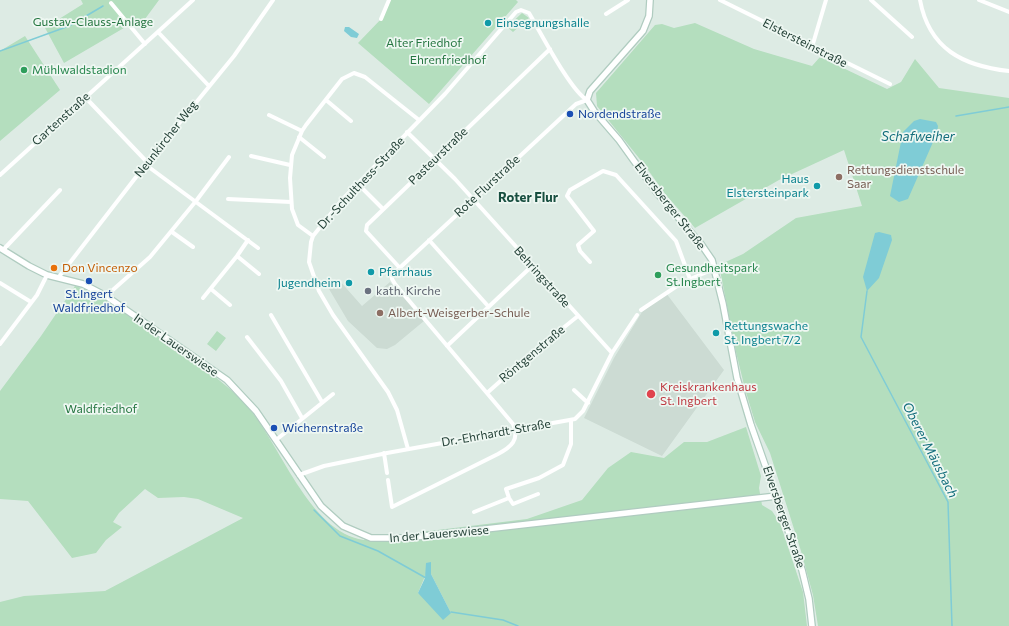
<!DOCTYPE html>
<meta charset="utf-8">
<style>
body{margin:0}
canvas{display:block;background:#ddebe4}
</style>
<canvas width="1009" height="626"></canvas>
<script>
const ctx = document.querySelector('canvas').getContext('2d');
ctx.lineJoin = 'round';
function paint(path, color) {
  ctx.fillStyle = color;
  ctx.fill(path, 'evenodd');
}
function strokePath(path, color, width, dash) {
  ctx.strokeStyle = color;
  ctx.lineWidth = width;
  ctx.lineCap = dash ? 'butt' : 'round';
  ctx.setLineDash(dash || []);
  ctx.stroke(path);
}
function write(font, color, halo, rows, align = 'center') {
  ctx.font = font + ' Commissioner,sans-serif';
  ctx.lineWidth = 3.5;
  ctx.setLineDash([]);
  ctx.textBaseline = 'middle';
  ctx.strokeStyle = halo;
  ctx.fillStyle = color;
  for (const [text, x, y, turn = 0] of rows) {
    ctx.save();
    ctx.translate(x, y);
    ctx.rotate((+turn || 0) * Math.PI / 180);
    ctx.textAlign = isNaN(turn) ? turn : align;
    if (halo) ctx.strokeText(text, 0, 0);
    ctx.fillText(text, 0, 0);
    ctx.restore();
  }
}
paint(new Path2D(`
 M 339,280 L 362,306 L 390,282 L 424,321 L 395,345 L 387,349 L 377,348 L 348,321 L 329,289 Z
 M 666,293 L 724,370 L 662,456 L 584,418 L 614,358 L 642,312 Z`), '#ccdbd3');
paint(new Path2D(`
 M 81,0 L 159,0 L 145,19 L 130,27 L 129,25 L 64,63 L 44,26 L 59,19 L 83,4 Z
 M 389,0 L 516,0 L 518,2 L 429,104 L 358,43 L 383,17 Z
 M 522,13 L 529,18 L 513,32 L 507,27 Z
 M 695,23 L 754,49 L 812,66 L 820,57 L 887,89 L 901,82 L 915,59 L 939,88 L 1009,98 L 1009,626 L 818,626 L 813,595 L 801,551 L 770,453 L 755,422 L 745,389 L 736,352 L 719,265 L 743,254 L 796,218 L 862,206 L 844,150 L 779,180 L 695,228 L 666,195 L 643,163 L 597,106 L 596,93 L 655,25 L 662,24 L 674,28 Z
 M 25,36 L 60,90 L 0,141 L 0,51 Z
 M 75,286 C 102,293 124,314 147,329 C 180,353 218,374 246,405 C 280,442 308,532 364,540 L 371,534 L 397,535 L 527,519 L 582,500 L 608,468 L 631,452 L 664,458 L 684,442 L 707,442 L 746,427 L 761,476 L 759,488 L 762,505 L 772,511 L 780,523 L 803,592 L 807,626 L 0,626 L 0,602 L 24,596 L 105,591 L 243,518 L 198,499 L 184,497 L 158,498 L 145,489 L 119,513 L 113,522 L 122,527 L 106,540 L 96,553 L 72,558 L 28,501 L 0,499 L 0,391 L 41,336 ZM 431,562 L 431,574 L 451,613 L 418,593 Z
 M 217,331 L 226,338 L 216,351 L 207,344 Z`), '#b4debe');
paint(new Path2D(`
 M 345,27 L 349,27 L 359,34 L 357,38 L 351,37 L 344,31 Z
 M 920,119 L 936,122 L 938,126 L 937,133 L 908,199 L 899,202 L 890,196 L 903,132 L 914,121 Z
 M 879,232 L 891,235 L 892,240 L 879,278 L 867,291 L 863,277 L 875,233 Z
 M 431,562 L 431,574 L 451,613 L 443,620 L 418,593 L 425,578 L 426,563 Z`), '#7fccd6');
strokePath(new Path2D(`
 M 0,51 L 69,26 L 103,6
 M 956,116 L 1009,107
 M 867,291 L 861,337 L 948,502 L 952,626
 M 314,510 L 340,536 L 378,551 L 426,578
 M 451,612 L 503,620 L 518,626`), '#7fccd6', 1.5);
const secondary = new Path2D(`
 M 650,0 L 649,16 L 643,31 L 590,91 L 587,100 L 594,111 L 619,140 L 657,193 L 701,244 L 712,260 L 723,304 L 737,378 L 751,425 L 802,570 L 809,599 L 812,626
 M 0,248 L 29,266 L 47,275 L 83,284 L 106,296 L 227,380 L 256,411 L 321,506 L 343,526 L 371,538 L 406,538 L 777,496`);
strokePath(secondary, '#b0ccc0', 8);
strokePath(new Path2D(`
 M 720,0 L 890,84
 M 871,0 L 912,37
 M 920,0 C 929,49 963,66 1009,71
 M 979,0 L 1009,12
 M 111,3 L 145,44
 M 606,14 L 628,0
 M 381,19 L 389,0
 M 158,32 L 209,86
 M 812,47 L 826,0
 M 85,97 L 147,162
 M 326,100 L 351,121
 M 269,115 L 302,131
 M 407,132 L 455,179 L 612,353
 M 299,137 L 324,157
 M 251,156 L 290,165
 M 146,165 L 258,248
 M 0,175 L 193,0
 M 357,183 L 383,209
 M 228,199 L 291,202
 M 172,232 L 193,247
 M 313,236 L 298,225 L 292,209 L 290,178 L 292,155 L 302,131 L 306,125 L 342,79 L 354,73 L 365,77 L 419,120
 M 429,240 L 488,306
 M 3,250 L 60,190
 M 237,256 L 259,274
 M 590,262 L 580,251 L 578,245 L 594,231 L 567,196 L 570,190 L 603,171 L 616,175 L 676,241 L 690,279
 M 399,267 L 366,231 L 367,225 L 550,49
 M 58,278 L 150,159 L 234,56 L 273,0
 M 0,283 L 31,302
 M 211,289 L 230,305
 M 106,296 L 150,257 L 196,201 L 229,157
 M 203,298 L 237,256 L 248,240
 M 641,310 L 683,282 L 714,269
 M 271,315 L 322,402
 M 247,337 L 281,381 L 302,418
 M 0,344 L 37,295 L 47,275
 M 447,346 L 532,266
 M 574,390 L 588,403
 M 487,393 L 532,353 L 578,316
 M 276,440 L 333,394
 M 408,449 L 397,410 L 388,392 L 333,315 L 319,291 L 309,262 L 311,242 L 313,236 L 341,201 L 445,94 L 516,12 L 521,10 L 529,13 C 541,33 570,90 587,100
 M 384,453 L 387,473
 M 299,475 L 324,466 L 387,453 L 575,419 L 583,411 L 612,353 L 637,315
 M 388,480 L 392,507 L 498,454 C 511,447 520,440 513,424 L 395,284 L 392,279 L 392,275 L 576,104 L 587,100
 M 538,494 L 513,504 L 509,498 L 506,489 L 539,478 L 563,465 L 571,444 L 571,420
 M 474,512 L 509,498`), '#fff', 4);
strokePath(secondary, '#fff', 5.5);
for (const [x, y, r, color] of [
 [488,23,4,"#0f9aa8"],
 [24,70,4,"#2e9e5b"],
 [570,114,4,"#1a4fb4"],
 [839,177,4,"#8d6e63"],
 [817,186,4,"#0f9aa8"],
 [54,268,4,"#e8710a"],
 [371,272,4,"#0f9aa8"],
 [658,275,4,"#2e9e5b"],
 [89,281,4,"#1a4fb4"],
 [349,283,4,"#0f9aa8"],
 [368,291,4,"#6b7280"],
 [380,313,4,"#8d6e63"],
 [716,333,4,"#0f9aa8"],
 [651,394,5,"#e0444e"],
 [274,428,4,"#1a4fb4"]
]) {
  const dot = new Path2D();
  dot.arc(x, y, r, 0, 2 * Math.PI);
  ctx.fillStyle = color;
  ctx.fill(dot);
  strokePath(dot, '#eef7f2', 1.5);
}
write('12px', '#257641', '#eef7f2', [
 ["Gustav-Clauss-Anlage",93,22],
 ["Alter Friedhof",424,43],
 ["Ehrenfriedhof",448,60],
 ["Waldfriedhof",101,409]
]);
write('12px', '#0d838f', '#eef7f2', [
 ["Einsegnungshalle",496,23],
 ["Haus",809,179,"right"],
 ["Elstersteinpark",809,193,"right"],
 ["Pfarrhaus",379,272],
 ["Jugendheim",341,283,"right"],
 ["Rettungswache",724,326],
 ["St. Ingbert 7/2",724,340]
], 'left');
write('12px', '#1e3c32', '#eef7f2', [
 ["Elstersteinstraße",805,43,27],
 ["Gartenstraße",61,119,-42],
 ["Neunkircher Weg",166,139,-52],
 ["Pasteurstraße",438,156,-44],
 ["Dr.-Schulthess-Straße",361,183,-47],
 ["Rote Flurstraße",487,186,-43],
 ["Elversberger Straße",670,206,52],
 ["Behringstraße",542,277,48],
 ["In der Lauerswiese",176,345,35],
 ["Röntgenstraße",532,354,-40],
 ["Dr.-Ehrhardt-Straße",496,433,-10],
 ["Elversberger Straße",784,517,71],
 ["In der Lauerswiese",439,534,-5]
]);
write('12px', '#27864d', '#eef7f2', [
 ["Mühlwaldstadion",32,70],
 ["Gesundheitspark",666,268],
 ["St.Ingbert",666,282]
], 'left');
write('12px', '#164399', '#eef7f2', [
 ["Nordendstraße",578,114],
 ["St.Ingert",89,294,"center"],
 ["Waldfriedhof",89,308,"center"],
 ["Wichernstraße",282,428]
], 'left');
write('12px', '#785e54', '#eef7f2', [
 ["Rettungsdienstschule",847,170],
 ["Saar",847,184],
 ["Albert-Weisgerber-Schule",388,313]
], 'left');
write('12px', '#c56008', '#eef7f2', [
 ["Don Vincenzo",62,268]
], 'left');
write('12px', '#5b616d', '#eef7f2', [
 ["kath. Kirche",376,291]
], 'left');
write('12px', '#be3a42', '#eef7f2', [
 ["Kreiskrankenhaus",660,387],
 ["St. Ingbert",660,401]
], 'left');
write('italic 13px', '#136e7c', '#eef7f2', [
 ["Schafweiher",918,137],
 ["Oberer Mäusbach",930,450,63]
]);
write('bold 13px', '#184f40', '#eef7f2', [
 ["Roter Flur",528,198]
]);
</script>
